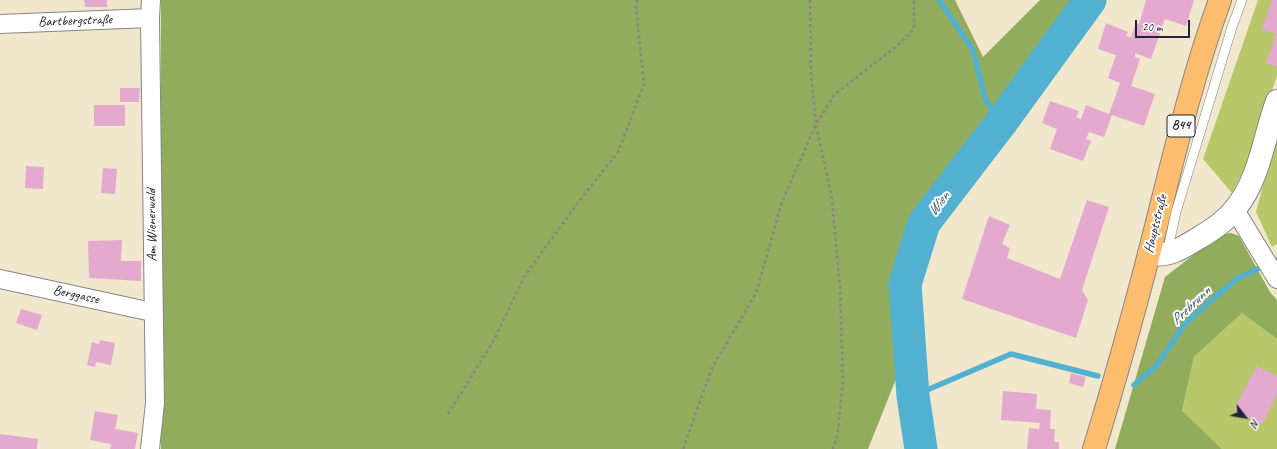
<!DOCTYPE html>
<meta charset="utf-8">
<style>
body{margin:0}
#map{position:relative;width:1277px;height:449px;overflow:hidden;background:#f1e7cc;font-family:Caveat,sans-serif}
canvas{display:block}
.north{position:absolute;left:1225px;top:397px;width:40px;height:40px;-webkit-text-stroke:3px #fdfcf7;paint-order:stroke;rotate:121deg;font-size:11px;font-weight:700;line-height:16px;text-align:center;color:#22223b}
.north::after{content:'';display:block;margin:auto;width:14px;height:18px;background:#22223b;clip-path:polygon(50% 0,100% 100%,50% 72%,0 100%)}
.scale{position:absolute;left:1135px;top:20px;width:55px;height:18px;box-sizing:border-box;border:2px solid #22223b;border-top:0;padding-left:5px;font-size:12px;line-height:14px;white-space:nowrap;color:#22223b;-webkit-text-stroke:3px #fdfcf7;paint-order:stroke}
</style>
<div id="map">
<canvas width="1277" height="449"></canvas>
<div class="north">N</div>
<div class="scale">20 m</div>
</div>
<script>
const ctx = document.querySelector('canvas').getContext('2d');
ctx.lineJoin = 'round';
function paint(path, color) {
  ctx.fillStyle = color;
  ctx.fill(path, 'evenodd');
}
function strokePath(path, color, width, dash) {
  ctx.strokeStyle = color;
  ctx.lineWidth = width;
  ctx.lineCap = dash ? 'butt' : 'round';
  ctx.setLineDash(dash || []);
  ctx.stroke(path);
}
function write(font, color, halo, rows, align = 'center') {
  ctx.font = font + ' Caveat,sans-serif';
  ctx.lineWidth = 4;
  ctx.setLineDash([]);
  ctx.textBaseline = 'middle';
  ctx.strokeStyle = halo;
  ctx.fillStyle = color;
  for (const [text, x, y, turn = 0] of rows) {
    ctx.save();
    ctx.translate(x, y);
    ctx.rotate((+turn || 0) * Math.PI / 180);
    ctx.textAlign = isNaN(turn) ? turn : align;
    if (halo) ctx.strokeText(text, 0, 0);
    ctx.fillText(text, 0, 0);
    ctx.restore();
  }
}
paint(new Path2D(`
 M 1258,0 L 1277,0 L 1277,76 L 1247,164 L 1232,193 L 1203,159 Z
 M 1277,131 L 1277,244 L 1272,247 L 1256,212 Z
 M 1242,313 L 1277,339 L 1277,449 L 1222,449 L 1182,412 L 1194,357 Z`), '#b7c769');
paint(new Path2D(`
 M 161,0 L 955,0 L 983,57 L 1040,0 L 1086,0 L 906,230 L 896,379 L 868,449 L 161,449 Z
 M 1231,233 L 1239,236 L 1270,292 L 1277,300 L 1277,339 L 1242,313 L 1194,357 L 1182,411 L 1222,449 L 1115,449 L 1165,277 L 1219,235 Z`), '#91ac5d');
strokePath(new Path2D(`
 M 939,0 L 973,50 L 985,98 L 1000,124
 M 1134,385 L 1157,365 L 1184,325 L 1207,304 L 1238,278 L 1277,260
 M 913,396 L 1011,354 L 1098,376`), '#52b1d1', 5.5);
strokePath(new Path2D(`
 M 921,449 L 913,396 L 905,284 L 924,223 L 1000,124 L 1090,0`), '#52b1d1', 33);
paint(new Path2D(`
 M 84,0 L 107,0 L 107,7 L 85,7 Z
 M 1146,0 L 1194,0 L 1186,26 L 1165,19 L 1151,59 L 1135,53 L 1135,57 L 1140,59 L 1131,86 L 1155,94 L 1144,126 L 1112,115 L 1104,137 L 1089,132 L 1086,139 L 1091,141 L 1083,161 L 1050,149 L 1057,129 L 1042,123 L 1050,101 L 1079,111 L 1076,117 L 1081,119 L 1086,105 L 1109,114 L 1120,83 L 1108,78 L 1116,55 L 1098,49 L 1106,23 L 1128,32 L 1126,36 L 1131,37 L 1136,23 L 1139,24 Z
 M 1272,0 L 1277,0 L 1277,67 L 1266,63 L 1276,34 L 1262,29 Z
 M 120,88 L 140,88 L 139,102 L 120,102 Z
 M 94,105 L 125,105 L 125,126 L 94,126 Z
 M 26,166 L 44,167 L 43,189 L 25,188 Z
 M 103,168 L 117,169 L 115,194 L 101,193 Z
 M 1087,200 L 1109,207 L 1082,290 L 1088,300 L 1076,338 L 962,299 L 989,216 L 1010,225 L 1002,244 L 1010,248 L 1007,258 L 1060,279 Z
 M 122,240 L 121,261 L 141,261 L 141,281 L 89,278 L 88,241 Z
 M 21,309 L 42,315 L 37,330 L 16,323 Z
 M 100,340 L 115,343 L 111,365 L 96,362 L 95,367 L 87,365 L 92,342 L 99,344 Z
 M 1256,366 L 1277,376 L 1277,395 L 1262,425 L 1234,410 Z
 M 1071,373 L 1086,377 L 1083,387 L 1069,383 Z
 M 1003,391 L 1037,394 L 1036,409 L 1051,410 L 1050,429 L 1055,429 L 1054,442 L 1059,442 L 1059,449 L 1027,449 L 1029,428 L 1039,429 L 1040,423 L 1001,420 Z
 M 95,411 L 118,415 L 115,429 L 138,433 L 135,449 L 110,449 L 111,444 L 90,440 Z
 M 0,434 L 38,439 L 37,449 L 0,449 Z`), '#e4a9ce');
const service = new Path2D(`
 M 1167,253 L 1176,212 L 1232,27 L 1242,0`);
const minor = new Path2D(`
 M 0,24 L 150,18
 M 1235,210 L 1277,279
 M 0,279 L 152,312
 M 150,449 L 155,403 L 150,18 L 151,0`);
const tertiary = new Path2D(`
 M 1149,254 C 1168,257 1181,249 1197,239 C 1211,231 1225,222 1235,209 C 1260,179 1264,136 1277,101`);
const primary = new Path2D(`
 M 1094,449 C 1114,384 1132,319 1149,254 C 1171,168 1190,83 1220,0`);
strokePath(service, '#8a8484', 10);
strokePath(minor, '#8a8484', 20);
strokePath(tertiary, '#8a8484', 24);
strokePath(primary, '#8a8484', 24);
strokePath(new Path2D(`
 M 810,0 L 811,76 L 816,124 L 832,199 L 840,289 L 843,379 L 838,432 L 833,449
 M 448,414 L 494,340 L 524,277 L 577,204 L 618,152 L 644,84 L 636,7 L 637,0
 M 683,449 L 712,368 L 756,293 L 782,202 L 816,124 L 835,94 L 897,46 L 914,29 L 914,0`), '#8a8484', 2.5, [3, 3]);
strokePath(service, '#fff', 9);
strokePath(minor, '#fff', 18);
strokePath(tertiary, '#fff', 22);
strokePath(primary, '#fcbd6f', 22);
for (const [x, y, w] of [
 [1181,126,28]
]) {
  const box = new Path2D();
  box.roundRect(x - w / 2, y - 11, w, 22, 3);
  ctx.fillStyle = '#fdfcf7';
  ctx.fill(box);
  strokePath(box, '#22223b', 1);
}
write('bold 13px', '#22223b', null, [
 ["B44",1181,126]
]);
write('14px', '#22223b', '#fdfcf7', [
 ["Bartbergstraße",75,21,-2],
 ["Hauptstraße",1156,224,-76],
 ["Am Wienerwald",152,225,-91],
 ["Berggasse",76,295,12]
]);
write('italic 15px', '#355b77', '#fdfcf7', [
 ["Wien",939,204,-53],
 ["Prebrunn",1191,306,-44]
]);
</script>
